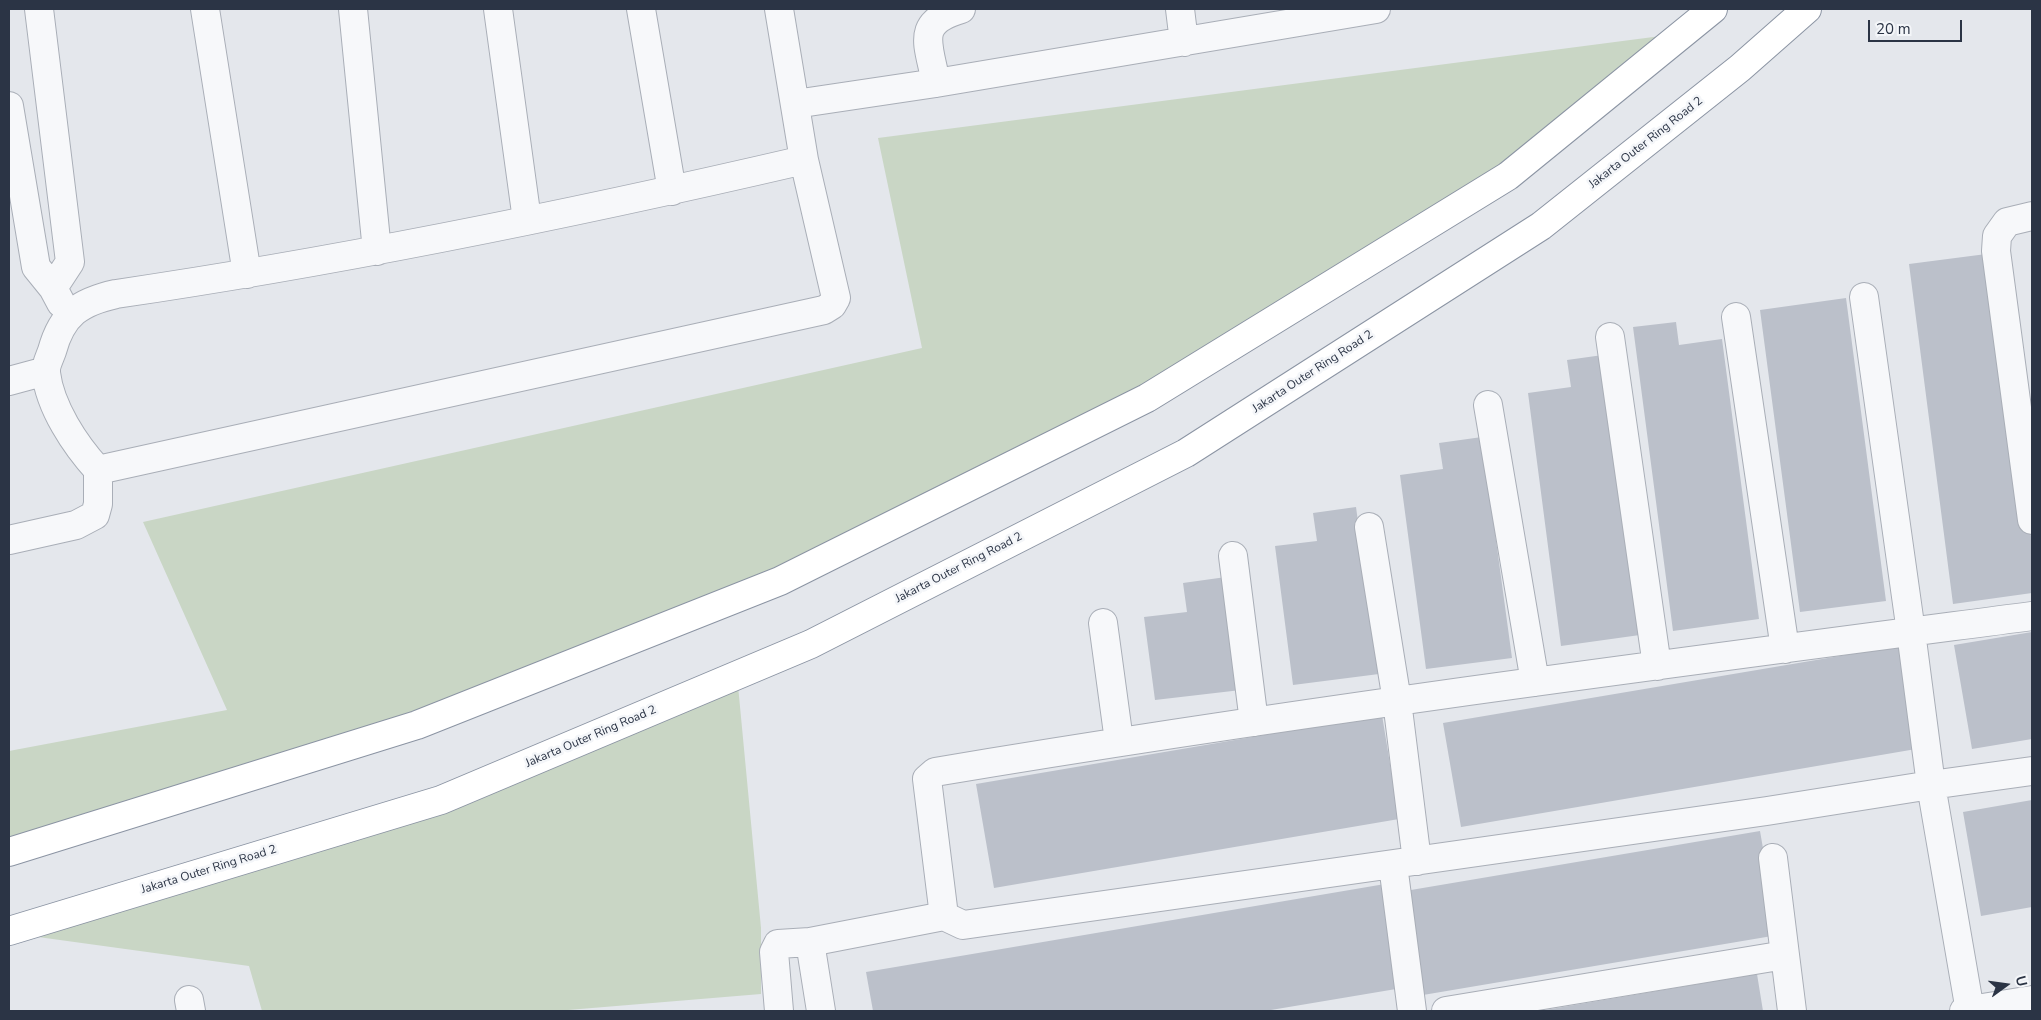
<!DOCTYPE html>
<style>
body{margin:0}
#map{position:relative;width:2041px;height:1020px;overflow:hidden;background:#e4e7ec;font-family:"Nunito Sans",sans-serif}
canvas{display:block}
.frame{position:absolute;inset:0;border:10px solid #2b3445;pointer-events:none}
.north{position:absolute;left:1981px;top:960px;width:50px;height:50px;-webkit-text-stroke:4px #f4f6f9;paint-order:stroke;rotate:76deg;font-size:14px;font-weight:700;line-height:20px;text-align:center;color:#2b3445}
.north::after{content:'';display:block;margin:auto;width:18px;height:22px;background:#2b3445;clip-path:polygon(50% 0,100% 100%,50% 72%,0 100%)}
.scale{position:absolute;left:1868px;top:20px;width:94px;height:22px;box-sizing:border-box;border:2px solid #2b3445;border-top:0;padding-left:6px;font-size:15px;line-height:18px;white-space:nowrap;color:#2b3445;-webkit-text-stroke:4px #f4f6f9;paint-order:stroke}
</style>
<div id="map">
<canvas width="2041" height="1020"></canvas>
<div class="frame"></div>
<div class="north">U</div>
<div class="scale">20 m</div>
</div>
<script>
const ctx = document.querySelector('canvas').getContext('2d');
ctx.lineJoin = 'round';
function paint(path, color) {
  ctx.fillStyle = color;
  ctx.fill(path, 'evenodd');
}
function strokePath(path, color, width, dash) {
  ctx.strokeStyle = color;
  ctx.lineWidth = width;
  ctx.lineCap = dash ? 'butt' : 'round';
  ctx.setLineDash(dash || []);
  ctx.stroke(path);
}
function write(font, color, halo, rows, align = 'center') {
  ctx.font = font + ' "Nunito Sans",sans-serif';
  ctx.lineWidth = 5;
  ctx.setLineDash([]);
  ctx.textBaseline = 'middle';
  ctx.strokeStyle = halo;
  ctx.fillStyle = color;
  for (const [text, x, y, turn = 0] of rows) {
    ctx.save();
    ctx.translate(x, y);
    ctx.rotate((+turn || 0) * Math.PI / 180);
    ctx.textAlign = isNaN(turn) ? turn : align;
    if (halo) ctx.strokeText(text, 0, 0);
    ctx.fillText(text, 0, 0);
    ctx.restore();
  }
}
paint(new Path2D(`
 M 1684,33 L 1508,176 L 1147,398 L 780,581 L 417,725 L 9,852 L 9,751 L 227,710 L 143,522 L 922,348 L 878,138 Z
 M 737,675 L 761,928 L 761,994 L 556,1011 L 262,1011 L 249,966 L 9,933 L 441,800 Z`), '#c9d6c5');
paint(new Path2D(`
 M 1994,253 L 2032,544 L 2032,593 L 1953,604 L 1909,264 Z
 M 1846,298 L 1886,601 L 1800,612 L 1760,310 Z
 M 1676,322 L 1679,345 L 1722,339 L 1759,619 L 1673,631 L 1633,327 Z
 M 1610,354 L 1647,634 L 1561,646 L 1528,393 L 1571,387 L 1567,360 Z
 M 1482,437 L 1512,658 L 1426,669 L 1400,475 L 1443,469 L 1439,443 Z
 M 1356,507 L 1379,674 L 1293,685 L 1275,546 L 1317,541 L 1313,513 Z
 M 1226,577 L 1241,690 L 1155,700 L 1144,617 L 1187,612 L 1183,583 Z
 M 2032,632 L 2032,739 L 1972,749 L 1954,645 Z
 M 1899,646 L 1916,749 L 1461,827 L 1443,723 Z
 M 1382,715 L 1399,819 L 994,888 L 976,784 Z
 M 2032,800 L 2032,907 L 1981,916 L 1963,812 Z
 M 1760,831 L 1778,935 L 1423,995 L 1405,891 Z
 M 1385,884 L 1402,988 L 1265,1011 L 873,1011 L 866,972 Z
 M 1757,974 L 1763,1011 L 1545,1011 L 1545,1010 Z`), '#bbc0ca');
const street = new Path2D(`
 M 39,9 L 70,262 L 53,288
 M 205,9 L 247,274
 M 353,9 L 377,251
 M 498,9 L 527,220
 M 641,9 L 672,191
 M 1180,9 L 1184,42
 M 936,83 C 929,44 914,23 961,9
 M 795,104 L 936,83 L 1376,9
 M 9,106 L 36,267 L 53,288 L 61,303
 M 2032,216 L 2007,222 L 1997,236 L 1996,251 L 2032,520
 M 1864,297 L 1911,632 L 1931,785 L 1970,1011
 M 1736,317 L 1785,649
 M 1610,337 L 1657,666
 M 9,381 L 46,371
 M 1488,405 L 1535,682
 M 98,470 L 824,310 L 832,305 L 836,298 L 804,160 L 779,9
 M 1369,527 L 1397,701 L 1417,861
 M 9,540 L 76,525 L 95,515 L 98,504 L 98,470 C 75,445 50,407 46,373 C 45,366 50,357 52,351 C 62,314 80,302 116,294 C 347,260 576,213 804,160
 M 1233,556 L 1254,722
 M 1103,623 L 1119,741
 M 1773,858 L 1785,955
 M 1393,865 L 1412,1011
 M 944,916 L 927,779 L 935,772 C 1299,711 1666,664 2032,616
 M 810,942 L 821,1011
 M 189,1000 L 191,1011
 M 779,1011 L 774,952 L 778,944 L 810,942 L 944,916 L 963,925 L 1767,811 L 1931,785 L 2032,771
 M 1446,1011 L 1785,955 L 1792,1011
 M 1964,1011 L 2032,1000`);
const highway = new Path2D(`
 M 9,852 L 417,725 L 780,581 L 822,560 L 1147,398 L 1508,176 L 1713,9
 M 9,931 L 441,800 L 811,644 L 1186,453 L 1541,226 L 1740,68 L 1807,9`);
strokePath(street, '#a9aeb7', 30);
strokePath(highway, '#8b94a3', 30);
strokePath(street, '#f7f8fa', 28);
strokePath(highway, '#fff', 28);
write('12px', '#2b3445', '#f4f6f9', [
 ["Jakarta Outer Ring Road 2",1646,143,-38],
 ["Jakarta Outer Ring Road 2",1313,372,-33],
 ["Jakarta Outer Ring Road 2",959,568,-27],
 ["Jakarta Outer Ring Road 2",591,737,-23],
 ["Jakarta Outer Ring Road 2",209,870,-17]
]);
</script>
